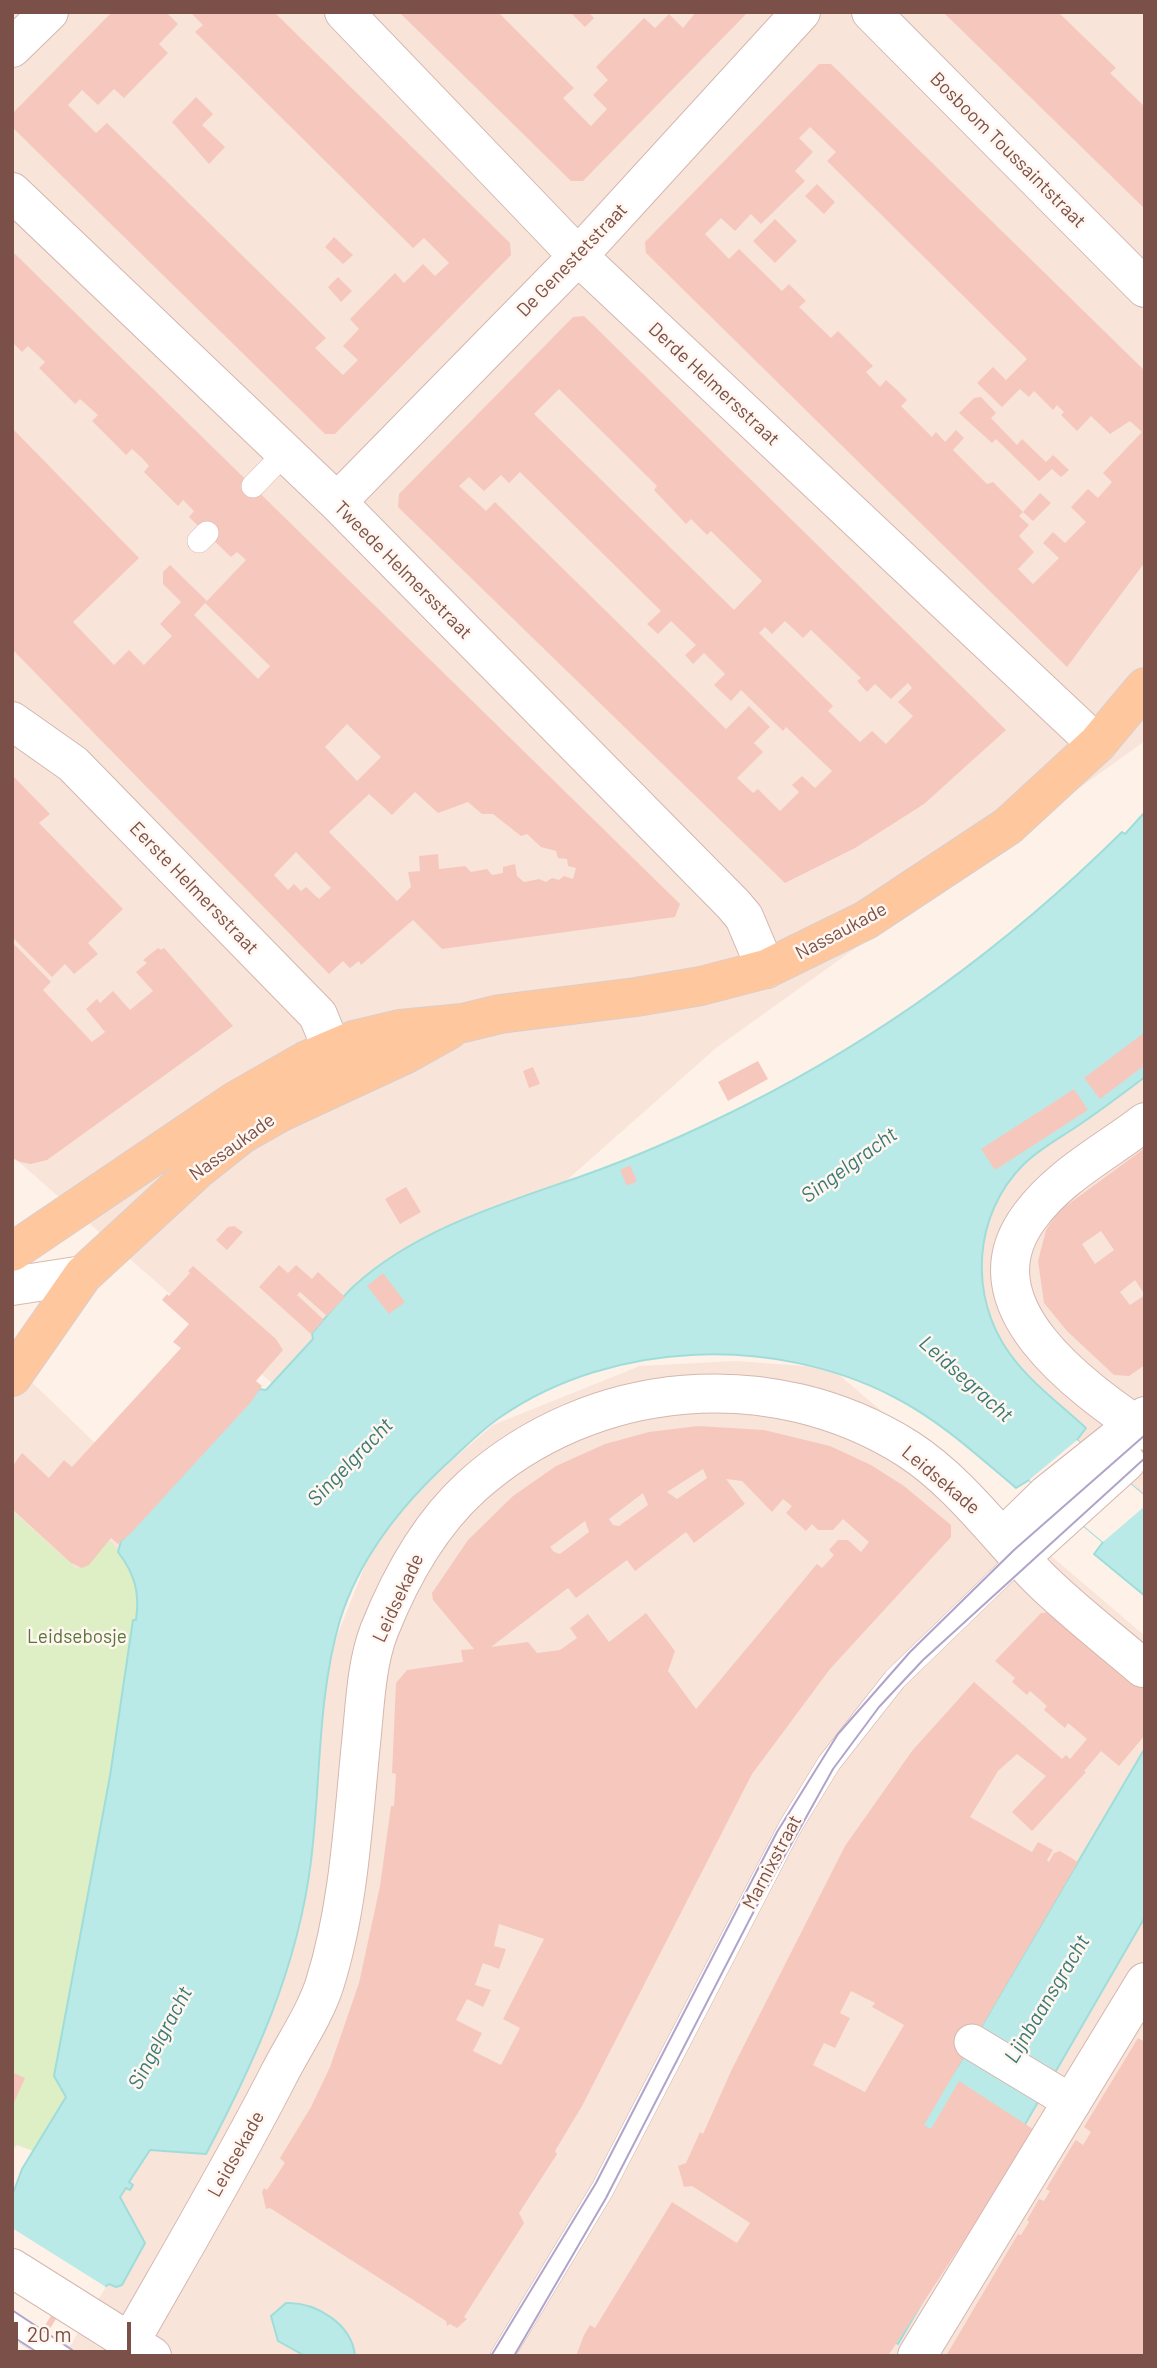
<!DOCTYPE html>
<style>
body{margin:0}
#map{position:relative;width:1157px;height:2368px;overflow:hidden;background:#fef1e8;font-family:Barlow,sans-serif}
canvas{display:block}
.frame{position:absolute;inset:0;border:14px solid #7b5049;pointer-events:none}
.scale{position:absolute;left:14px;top:2322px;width:117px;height:32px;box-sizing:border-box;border:4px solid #7b5049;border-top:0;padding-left:9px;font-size:21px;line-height:24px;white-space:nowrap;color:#7b5049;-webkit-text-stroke:5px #fff6f0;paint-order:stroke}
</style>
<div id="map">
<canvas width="1157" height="2368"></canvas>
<div class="frame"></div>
<div class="scale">20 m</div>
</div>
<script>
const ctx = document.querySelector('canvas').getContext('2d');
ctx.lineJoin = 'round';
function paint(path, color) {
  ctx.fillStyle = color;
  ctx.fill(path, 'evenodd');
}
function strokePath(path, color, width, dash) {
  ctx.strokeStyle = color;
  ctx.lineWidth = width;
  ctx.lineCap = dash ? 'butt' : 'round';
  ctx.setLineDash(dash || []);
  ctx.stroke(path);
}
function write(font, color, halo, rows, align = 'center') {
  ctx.font = font + ' Barlow,sans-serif';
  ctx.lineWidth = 5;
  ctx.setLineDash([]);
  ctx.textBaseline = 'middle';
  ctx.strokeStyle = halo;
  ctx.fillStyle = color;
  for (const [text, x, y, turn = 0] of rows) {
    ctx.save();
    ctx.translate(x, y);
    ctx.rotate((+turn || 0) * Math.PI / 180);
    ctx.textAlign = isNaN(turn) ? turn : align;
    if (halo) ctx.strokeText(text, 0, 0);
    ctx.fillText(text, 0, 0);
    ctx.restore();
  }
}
paint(new Path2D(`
 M 12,12 L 1145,12 L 1145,741 L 716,1048 L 305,1412 L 12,1156 Z
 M 1145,1052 L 1145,1513 L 894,1275 Z
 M 736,1361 L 831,1368 L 1145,1636 L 1145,2356 L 44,2356 L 96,2245 L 383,1520 L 493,1425 L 640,1366 Z
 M 12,1363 L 179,1524 L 12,1709 Z`), '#f9e4d9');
paint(new Path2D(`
 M 12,1511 L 77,1569 L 107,1538 L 135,1567 L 143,1620 L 60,2086 L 66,2097 L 33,2151 L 17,2145 L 12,2150 Z`), '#deeec5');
const water = new Path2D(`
 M 1145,808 L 1145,1077 C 1122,1094 1100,1111 1076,1127 C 1058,1139 1039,1149 1024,1164 C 973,1214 968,1297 1010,1354 C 1030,1382 1060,1404 1086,1428 L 1077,1440 L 1145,1496 L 1145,1596 L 1094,1554 L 1103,1542 L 1029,1480 L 1016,1488 C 977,1455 939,1420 894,1397 C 775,1335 613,1340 502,1416 C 485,1427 469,1443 454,1457 C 406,1500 360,1556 340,1620 C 317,1698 321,1781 311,1861 C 298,1967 255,2061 206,2154 L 150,2150 L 129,2182 L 133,2185 L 130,2190 L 126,2188 L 120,2197 L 145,2243 L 122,2285 L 116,2287 L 109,2284 L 12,2356 L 12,2196 L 22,2169 L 66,2097 L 54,2076 L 110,1776 L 133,1620 L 136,1620 C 140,1593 135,1574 118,1552 L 121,1541 L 259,1389 L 266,1390 L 313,1339 L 312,1333 C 326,1318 339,1300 354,1286 C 416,1229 505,1203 582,1176 C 636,1157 690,1133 742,1107 C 884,1036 1010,943 1122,832 L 1125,834 L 1144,813 Z
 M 1145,1748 L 1145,1917 L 898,2344 L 814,2292 L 961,2061 Z
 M 286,2303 C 316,2302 352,2324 355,2356 L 305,2356 L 278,2341 L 271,2316 Z`);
paint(water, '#baeae7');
strokePath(water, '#9fddda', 2);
paint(new Path2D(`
 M 1077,1440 L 1145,1496 L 1145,1506 L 1103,1542 L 1029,1480 Z
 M 12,2228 L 106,2287 L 64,2356 L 12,2356 Z`), '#fef1e8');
paint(new Path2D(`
 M 112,12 L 166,12 L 178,24 L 159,44 L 168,53 L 124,98 L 114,89 L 98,105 L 82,90 L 68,105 L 96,133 L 107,123 L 302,314 L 326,338 L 315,348 L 343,375 L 358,360 L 343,346 L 359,329 L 350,319 L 395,273 L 404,283 L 423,264 L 435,276 L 449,263 L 424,238 L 413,248 L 195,32 L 203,25 L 190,12 L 274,12 L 510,243 L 511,255 L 335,434 L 325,434 L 12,127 L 12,114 Z
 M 399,12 L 498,12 L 574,88 L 563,98 L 591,126 L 607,109 L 593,95 L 608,80 L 596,67 L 644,18 L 655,28 L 669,14 L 683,28 L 696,12 L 748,12 L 583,181 L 571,181 Z
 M 570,12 L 588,12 L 594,18 L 585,27 Z
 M 943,12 L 1058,12 L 1116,68 L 1110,73 L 1145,107 L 1145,209 Z
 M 819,64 L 831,64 L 1145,371 L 1145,562 L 1067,667 L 646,253 L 645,242 ZM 810,127 L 836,152 L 827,161 L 1027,359 L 1006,380 L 993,367 L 977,383 L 1002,407 L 1020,389 L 1029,397 L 1034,391 L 1053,410 L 1057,405 L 1064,412 L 1061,415 L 1077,431 L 1091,416 L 1110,434 L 1130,421 L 1142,432 L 1103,473 L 1112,482 L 1098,498 L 1088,489 L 1071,507 L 1086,522 L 1065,543 L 1053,532 L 1043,543 L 1059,558 L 1033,584 L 1018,569 L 1034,552 L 1019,536 L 1029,525 L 1019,516 L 1023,512 L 1033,521 L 1051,503 L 1040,493 L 1023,512 L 993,482 L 987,484 L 953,450 L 964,438 L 956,430 L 945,442 L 936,432 L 932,437 L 901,406 L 907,400 L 897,390 L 886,380 L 880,387 L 866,372 L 873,366 L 838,331 L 831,338 L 799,307 L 806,301 L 789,284 L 782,291 L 739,249 L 729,259 L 705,234 L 721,218 L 735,231 L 751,214 L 761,224 L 805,181 L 795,171 L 813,152 L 799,138 Z
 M 196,97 L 213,114 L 202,125 L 225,147 L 209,164 L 172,122 Z
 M 817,184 L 835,202 L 824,214 L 805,196 Z
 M 775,219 L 797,241 L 775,263 L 753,241 Z
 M 334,237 L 353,255 L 343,264 L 325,247 Z
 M 12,251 L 680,904 L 675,917 L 442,949 L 413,920 L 361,965 L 359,961 L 350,968 L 343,961 L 329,974 L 12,649 L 12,428 L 139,558 L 73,622 L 114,665 L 129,650 L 144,665 L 172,636 L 160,624 L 181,602 L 163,584 L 163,572 L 170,565 L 207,601 L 194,615 L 258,679 L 270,666 L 205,603 L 246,560 L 237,552 L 231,557 L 189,517 L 194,511 L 183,500 L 178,506 L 144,472 L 149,466 L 142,458 L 132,449 L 126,455 L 92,421 L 98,415 L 80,399 L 75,404 L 39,368 L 45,362 L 28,346 L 22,352 L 12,342 ZM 347,724 L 381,757 L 357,781 L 325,747 ZM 415,792 L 438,813 L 468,802 L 482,814 L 493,814 L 521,836 L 527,834 L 541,847 L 556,851 L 558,858 L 567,859 L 568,866 L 576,868 L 573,879 L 564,876 L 559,880 L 552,878 L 546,882 L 539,879 L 524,882 L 517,876 L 515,864 L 503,867 L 503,873 L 492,875 L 487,869 L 471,872 L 465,866 L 439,869 L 438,854 L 419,856 L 420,871 L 408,872 L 411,887 L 397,901 L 329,832 L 369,794 L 392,815 ZM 296,852 L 331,888 L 319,899 L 306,887 L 301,891 L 294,884 L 288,890 L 274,875 Z
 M 338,277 L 352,291 L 341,302 L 328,287 Z
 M 584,316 L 1006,730 L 924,804 L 855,848 L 785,883 L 398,507 L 399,494 L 470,422 L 573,317 ZM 559,389 L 657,486 L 654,490 L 686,524 L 691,519 L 707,535 L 711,531 L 762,581 L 734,610 L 534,414 ZM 520,472 L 661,611 L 647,624 L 658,634 L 671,621 L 696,645 L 685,655 L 693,664 L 704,653 L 725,674 L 714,685 L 731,701 L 741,690 L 783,731 L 786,727 L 832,771 L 815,788 L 802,776 L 792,785 L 799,792 L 780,811 L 758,789 L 753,793 L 737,778 L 763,752 L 754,743 L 770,727 L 749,706 L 726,729 L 495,502 L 486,511 L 459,486 L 469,477 L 484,491 L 501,475 L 509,483 ZM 785,621 L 803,638 L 811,630 L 861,678 L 857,681 L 867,692 L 875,684 L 891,699 L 908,683 L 912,688 L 898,702 L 913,716 L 886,744 L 872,731 L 860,742 L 828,711 L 833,706 L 759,633 L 765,627 L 772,634 Z
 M 981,397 L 996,413 L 991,418 L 1017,445 L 1022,439 L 1046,462 L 1053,455 L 1069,470 L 1061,477 L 1052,469 L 1039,481 L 996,439 L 992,443 L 959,413 L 974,398 Z
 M 12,775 L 50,814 L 39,823 L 123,909 L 88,943 L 98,954 L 74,974 L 65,964 L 52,977 L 12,937 Z
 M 12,942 L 51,982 L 43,990 L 92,1042 L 105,1032 L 86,1009 L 97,999 L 100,1003 L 113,991 L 130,1010 L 153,991 L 136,972 L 147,963 L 143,960 L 158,948 L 161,950 L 164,948 L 233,1026 L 47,1160 L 31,1164 L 20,1162 L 12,1158 Z
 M 1145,1032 L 1145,1065 L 1100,1099 L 1084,1078 Z
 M 758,1061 L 768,1079 L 728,1101 L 718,1082 Z
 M 533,1067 L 540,1084 L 529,1088 L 523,1071 Z
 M 1074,1089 L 1088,1110 L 995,1170 L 981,1149 Z
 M 1145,1148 L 1145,1365 L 1129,1376 L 1114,1375 L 1067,1331 L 1044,1303 L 1038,1261 L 1046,1230 L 1059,1211 ZM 1101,1231 L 1114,1250 L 1095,1264 L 1082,1244 ZM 1135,1280 L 1145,1295 L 1130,1305 L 1120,1292 Z
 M 630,1165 L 637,1181 L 627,1186 L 620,1170 Z
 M 406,1187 L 421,1212 L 400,1224 L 385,1199 Z
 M 234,1226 L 243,1232 L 227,1250 L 216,1240 L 228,1227 Z
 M 279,1265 L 288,1273 L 296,1265 L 312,1279 L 318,1272 L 345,1297 L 327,1316 L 300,1292 L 297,1295 L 324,1320 L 311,1334 L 259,1287 Z
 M 193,1266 L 276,1339 L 283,1350 L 256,1381 L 262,1386 L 251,1402 L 132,1532 L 118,1544 L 111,1538 L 89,1565 L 82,1568 L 71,1563 L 12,1509 L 12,1467 L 22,1453 L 49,1478 L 64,1460 L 72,1467 L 181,1348 L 173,1342 L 189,1324 L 162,1300 L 167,1294 L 169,1296 L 190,1273 L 188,1271 Z
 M 383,1273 L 405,1302 L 389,1314 L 367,1286 Z
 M 698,1426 L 764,1430 L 830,1446 L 871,1465 L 904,1486 L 951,1525 L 951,1537 L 830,1669 L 752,1774 L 582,2106 L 555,2151 L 557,2154 L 519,2213 L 524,2223 L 464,2317 L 467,2319 L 457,2328 L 450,2324 L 447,2326 L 446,2321 L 270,2208 L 266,2209 L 262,2192 L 264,2188 L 267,2190 L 285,2163 L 280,2158 L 311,2107 L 330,2067 L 359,1983 L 380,1886 L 391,1806 L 394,1806 L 396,1774 L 392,1773 L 396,1683 L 407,1670 L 463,1662 L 461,1650 L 474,1649 L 433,1600 L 432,1593 L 468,1540 L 513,1496 L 556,1466 L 605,1444 L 649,1432 ZM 703,1469 L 707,1478 L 677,1499 L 667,1492 ZM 726,1479 L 742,1481 L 772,1512 L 783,1499 L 792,1506 L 786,1513 L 806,1531 L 812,1524 L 818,1530 L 833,1530 L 843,1519 L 869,1542 L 861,1552 L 848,1540 L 838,1540 L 829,1550 L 834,1555 L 822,1568 L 817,1564 L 696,1709 L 668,1671 L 675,1651 L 646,1613 L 609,1642 L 588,1614 L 570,1628 L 577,1638 L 560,1650 L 537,1653 L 528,1642 L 491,1647 L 568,1588 L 576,1598 L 627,1560 L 635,1571 L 686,1532 L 694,1543 L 745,1504 ZM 643,1493 L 648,1505 L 619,1526 L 613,1525 L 609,1519 ZM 585,1521 L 589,1532 L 560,1554 L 554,1552 L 550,1547 ZM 499,1924 L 544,1939 L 503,2019 L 520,2028 L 501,2065 L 473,2051 L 482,2033 L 456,2020 L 467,1999 L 483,2007 L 491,1990 L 475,1985 L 483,1963 L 499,1969 L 506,1949 L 494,1946 Z
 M 1054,1612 L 1145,1689 L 1145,1735 L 1119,1766 L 1101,1751 L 1084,1771 L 1086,1772 L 1032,1831 L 1012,1812 L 1046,1776 L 1017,1754 L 998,1771 L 970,1817 L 1032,1852 L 1038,1842 L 1053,1850 L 1047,1860 L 1049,1862 L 1054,1853 L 1060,1851 L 1078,1862 L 924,2125 L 931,2129 L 959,2081 L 1036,2131 L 888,2356 L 576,2356 L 584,2335 L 590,2325 L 595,2328 L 672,2202 L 737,2243 L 750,2223 L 692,2186 L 684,2187 L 678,2166 L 686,2163 L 700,2132 L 703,2134 L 732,2069 L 845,1846 L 912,1751 L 974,1682 L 1062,1759 L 1066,1755 L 1070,1759 L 1087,1739 L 1068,1723 L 1065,1728 L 1044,1710 L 1047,1706 L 1030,1691 L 1027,1695 L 1012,1682 L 1015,1678 L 995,1661 L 1041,1613 ZM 851,1991 L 875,2003 L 872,2007 L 904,2025 L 865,2092 L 813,2065 L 824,2043 L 835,2048 L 850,2018 L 840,2013 Z
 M 1138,2038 L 1145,2042 L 1145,2356 L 946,2356 L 1018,2234 L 1021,2235 L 1029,2222 L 1027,2220 L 1039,2199 L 1044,2201 L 1050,2191 L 1046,2189 L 1073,2144 L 1076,2140 L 1083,2145 L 1091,2132 L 1084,2127 Z
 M 12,2072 L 25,2078 L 12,2107 Z
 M 64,2295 L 69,2298 L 33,2356 L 26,2356 Z`), '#f6c8bd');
const service = new Path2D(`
 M 253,486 L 285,453
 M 199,541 L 207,533
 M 12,2324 L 62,2356
 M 502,2356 L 602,2190 L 790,1827 L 829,1763 L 895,1679 L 1021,1557`);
const pedestrian = new Path2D(`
 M 972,2042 L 1073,2103`);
const minor = new Path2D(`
 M 344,12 L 578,256 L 1097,744
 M 871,12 L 1145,288
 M 12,48 L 49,12
 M 12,192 L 337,502 L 733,904 L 744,917 L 766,969
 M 337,502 L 578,256 L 801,12
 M 12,721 L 73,764 L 318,1015 L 344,1079
 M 1145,1122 C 1106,1152 1059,1176 1030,1216 C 963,1304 1081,1387 1145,1431
 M 1003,1537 L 1046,1495 L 1145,1416
 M 1021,1557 L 1126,1462
 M 12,2268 L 152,2356
 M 130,2342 C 180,2254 232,2166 278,2076 C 293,2046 315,2015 325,1983 C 349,1906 353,1823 361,1743 C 365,1706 366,1665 379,1631 C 400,1578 429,1525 472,1486 C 592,1378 772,1363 908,1449 C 959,1482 996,1534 1038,1577 C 1070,1609 1108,1638 1143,1668
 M 917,2356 L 1145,1982`);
const secondary = new Path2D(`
 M 12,1286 L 83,1275`);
const primary = new Path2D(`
 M 12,1252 L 235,1101 L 305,1061 L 354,1040 L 400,1029 L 463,1023 L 500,1014 L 636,997 L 701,986 L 766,969 L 866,920 L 1008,826 L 1097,744 L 1145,687
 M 12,1377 L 83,1275 L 198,1169 L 242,1134 L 281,1112 L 406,1054 L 449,1030`);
strokePath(service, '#d4b7af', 24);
strokePath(pedestrian, '#d4b7af', 37);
strokePath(minor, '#d4b7af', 40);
strokePath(secondary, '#dab9ae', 40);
strokePath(primary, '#dacecc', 40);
strokePath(service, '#fff', 23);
strokePath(pedestrian, '#fff', 35);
strokePath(minor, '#fff', 38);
strokePath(secondary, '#fff', 38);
strokePath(primary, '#ffc79e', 38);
strokePath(new Path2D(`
 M 12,2310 L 81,2356
 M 12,2336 L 43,2356
 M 491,2356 L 596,2183 L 777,1832 L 838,1734 L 910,1652 L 1014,1550 L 1145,1435
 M 514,2356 L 606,2198 L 754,1911 L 833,1769 L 879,1707 L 923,1660 L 1145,1458`), '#b1a4ca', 2);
write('19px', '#7b5049', '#fff6f0', [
 ["Bosboom Toussaintstraat",1008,150,45],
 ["De Genestetstraat",572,260,-46],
 ["Derde Helmersstraat",714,384,43],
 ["Tweede Helmersstraat",403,570,45],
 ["Eerste Helmersstraat",194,888,46],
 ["Nassaukade",841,931,-28],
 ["Nassaukade",232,1147,-36],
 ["Leidsekade",941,1480,40],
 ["Leidsekade",398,1598,-65],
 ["Marnixstraat",772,1862,-62],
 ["Leidsekade",236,2154,-61]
]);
write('19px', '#58763b', '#fff6f0', [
 ["Leidsebosje",77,1637]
]);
write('italic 21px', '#387a77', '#fff6f0', [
 ["Singelgracht",849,1165,-36],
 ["Leidsegracht",966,1379,42],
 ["Singelgracht",350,1462,-46],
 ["Lijnbaansgracht",1047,1999,-59],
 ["Singelgracht",160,2038,-62]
]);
</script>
